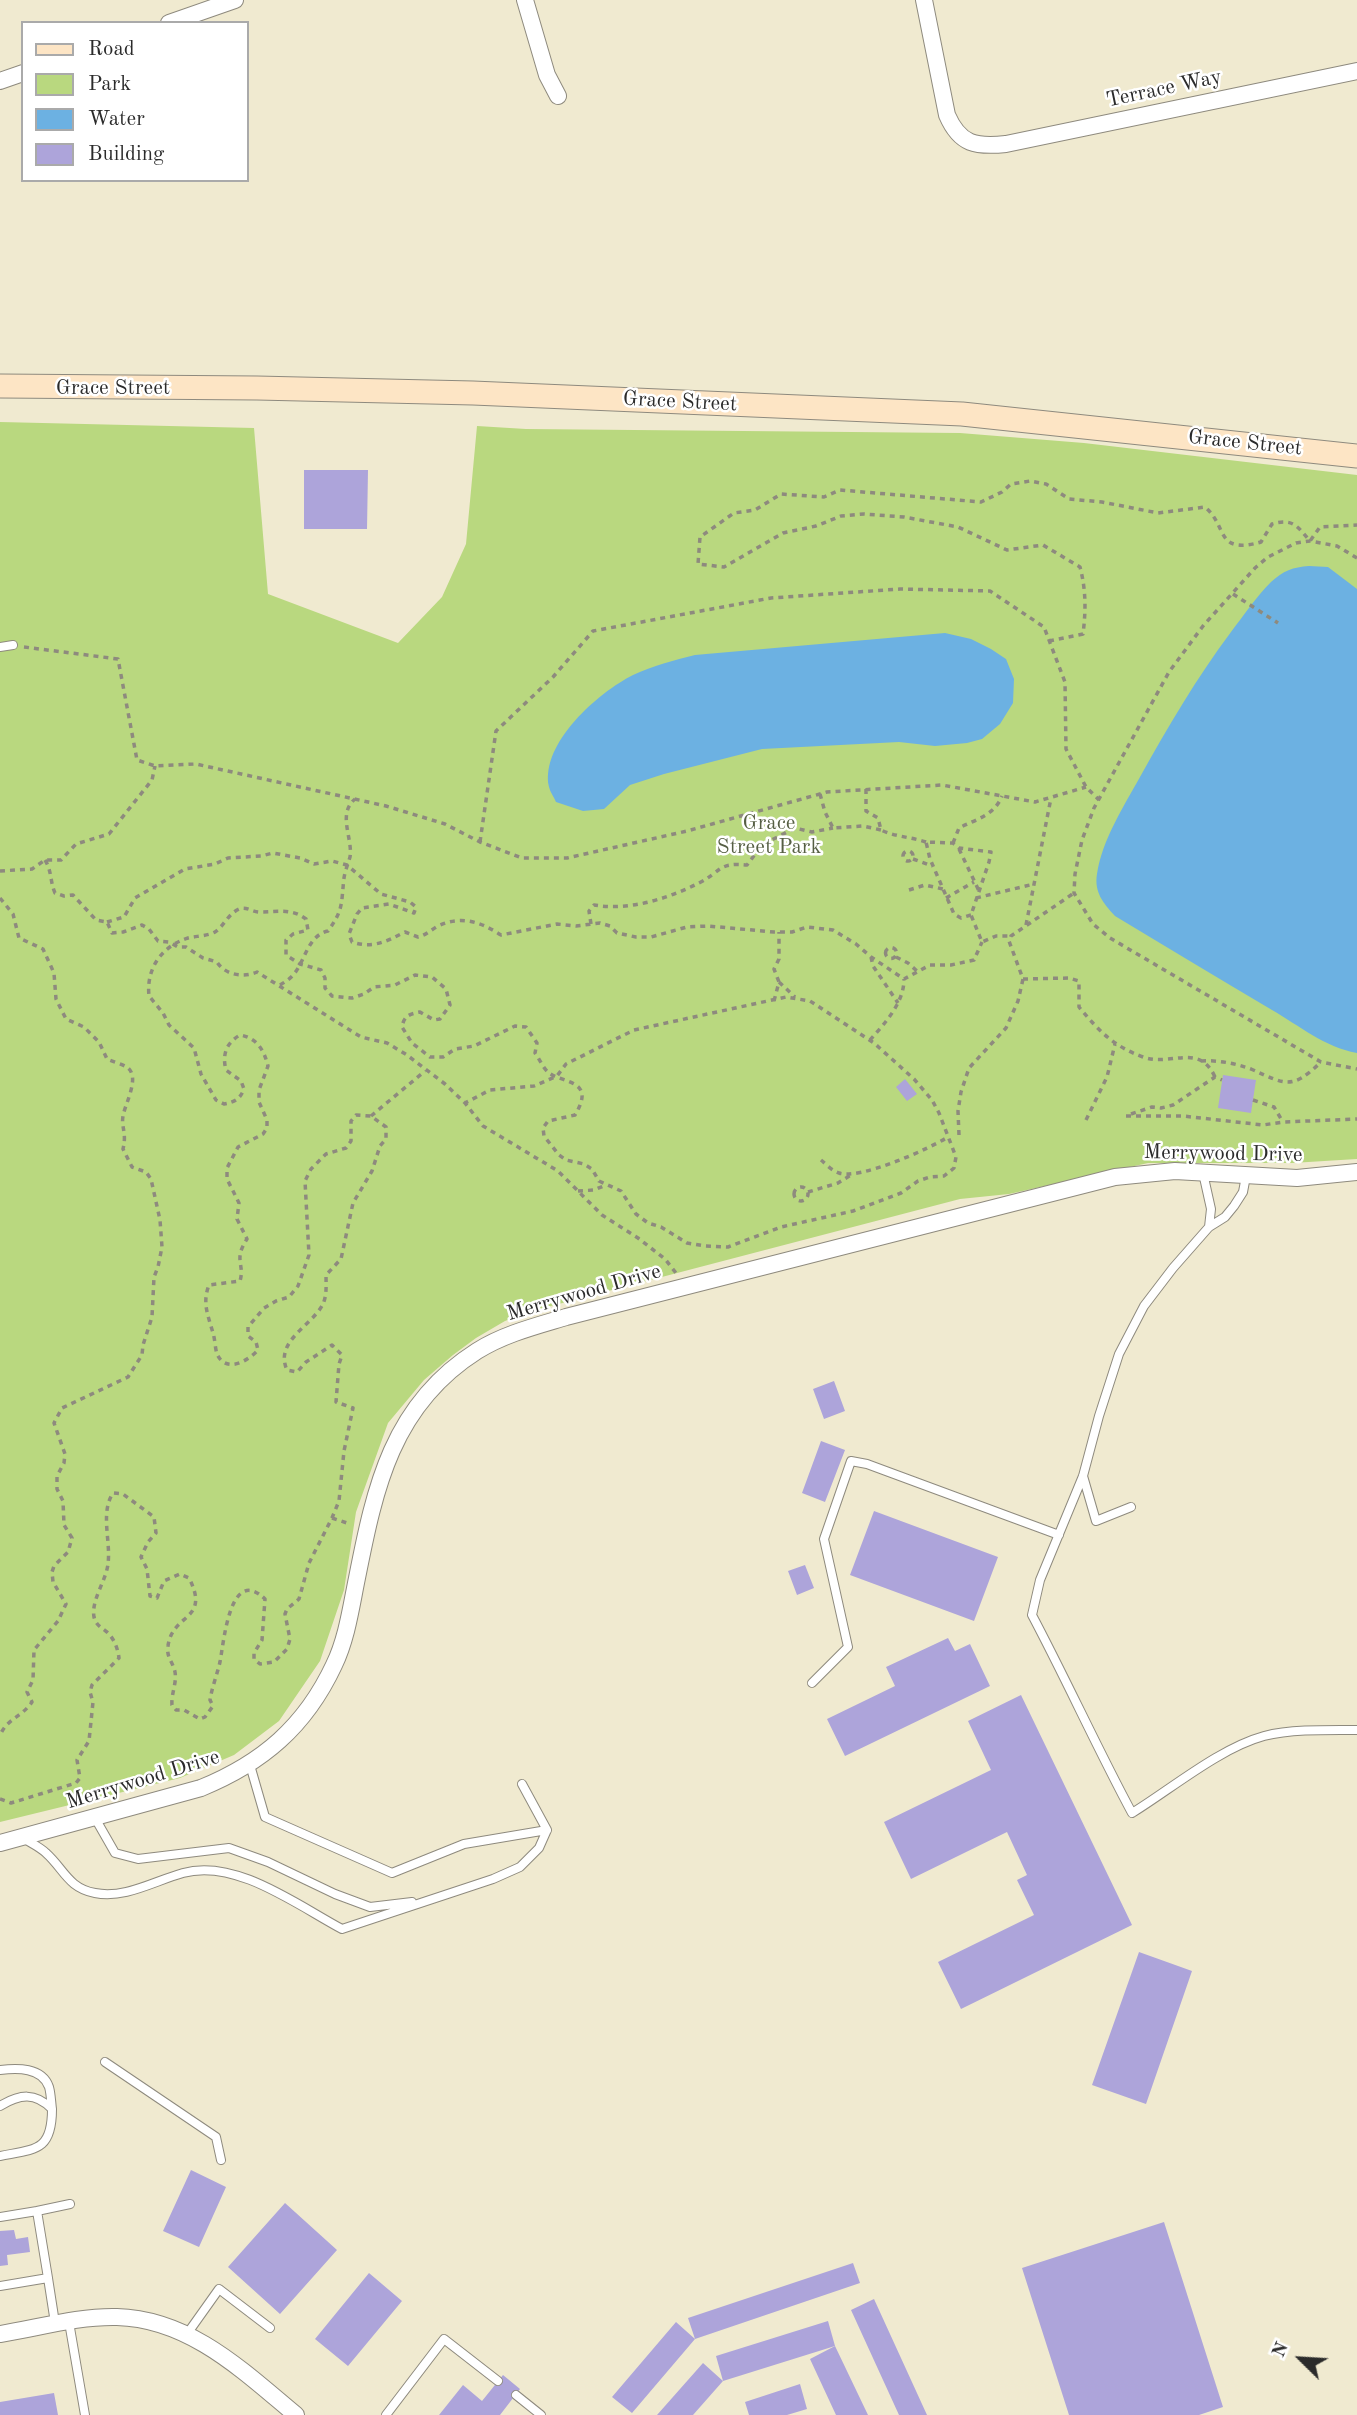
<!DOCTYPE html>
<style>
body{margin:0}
#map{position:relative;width:1357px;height:2415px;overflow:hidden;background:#f0ead0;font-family:"Old Standard TT",serif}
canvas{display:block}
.legend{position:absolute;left:21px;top:21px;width:228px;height:161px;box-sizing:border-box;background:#fff;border:2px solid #aaa;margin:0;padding:9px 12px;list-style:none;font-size:21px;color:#2b2b2b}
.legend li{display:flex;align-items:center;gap:14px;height:35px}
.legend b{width:35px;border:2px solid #aaa}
.north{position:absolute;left:1266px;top:2324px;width:70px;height:70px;-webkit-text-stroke:5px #fff;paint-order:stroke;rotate:294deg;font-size:19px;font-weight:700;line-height:28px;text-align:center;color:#2b2b2b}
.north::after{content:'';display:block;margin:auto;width:24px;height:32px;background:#2b2b2b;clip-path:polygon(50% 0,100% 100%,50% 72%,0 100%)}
</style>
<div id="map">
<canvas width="1357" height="2415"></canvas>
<ul class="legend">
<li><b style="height:9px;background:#fde5c5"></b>Road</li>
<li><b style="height:19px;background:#b9d87f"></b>Park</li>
<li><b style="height:19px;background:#6cb1e2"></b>Water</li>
<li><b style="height:19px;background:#ada4da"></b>Building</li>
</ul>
<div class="north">N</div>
</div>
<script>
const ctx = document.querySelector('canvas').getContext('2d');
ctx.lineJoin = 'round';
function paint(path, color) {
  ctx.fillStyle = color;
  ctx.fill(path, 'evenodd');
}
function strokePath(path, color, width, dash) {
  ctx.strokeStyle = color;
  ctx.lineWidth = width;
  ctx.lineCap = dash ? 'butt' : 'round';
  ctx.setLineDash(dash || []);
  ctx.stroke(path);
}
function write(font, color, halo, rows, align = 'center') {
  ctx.font = font + ' "Old Standard TT",serif';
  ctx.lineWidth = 5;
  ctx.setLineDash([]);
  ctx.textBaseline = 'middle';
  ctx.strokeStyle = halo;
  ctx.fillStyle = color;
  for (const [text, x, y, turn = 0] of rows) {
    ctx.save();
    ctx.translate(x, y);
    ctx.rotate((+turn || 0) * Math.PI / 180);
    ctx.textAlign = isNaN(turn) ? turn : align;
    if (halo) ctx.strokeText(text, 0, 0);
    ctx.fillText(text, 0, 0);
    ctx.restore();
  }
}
paint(new Path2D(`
 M 0,422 L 254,428 L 268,594 L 398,643 L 442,597 L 466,544 L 477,426 L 526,429 L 960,433 L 1084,443 L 1357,475 L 1357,1159 L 1292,1163 L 1148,1163 L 1009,1194 L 960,1199 L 528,1312 L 505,1321 L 476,1338 L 453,1355 L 424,1380 L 388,1423 L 356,1512 L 344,1590 L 320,1661 L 279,1721 L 234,1755 L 180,1778 L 0,1822 Z`), '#b9d87f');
paint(new Path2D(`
 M 1309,566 L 1328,567 L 1357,589 L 1357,1053 C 1324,1047 1300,1026 1272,1010 C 1219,979 1167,947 1115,916 C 1103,903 1094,892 1097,874 C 1102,840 1124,806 1140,777 C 1169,725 1196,679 1231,632 C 1244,615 1256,597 1271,582 C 1283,571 1293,567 1309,566 Z
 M 945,633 L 971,639 L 991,649 L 1006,659 L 1014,679 L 1013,703 L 1000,724 L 982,739 L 967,743 L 935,746 L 899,742 L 762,749 L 664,774 L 630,785 L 604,809 L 583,811 L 556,802 C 554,797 550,792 549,787 C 540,743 599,692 633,675 C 653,666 674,660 695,655 Z`), '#6cb1e2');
paint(new Path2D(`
 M 304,470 L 368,470 L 367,529 L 304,529 Z
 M 1223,1075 L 1256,1080 L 1251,1113 L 1218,1108 Z
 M 905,1079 L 917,1094 L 907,1101 L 896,1087 Z
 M 834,1381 L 845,1411 L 824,1419 L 813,1389 Z
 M 821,1441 L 845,1450 L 825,1502 L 802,1493 Z
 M 874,1511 L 998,1557 L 974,1621 L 850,1575 Z
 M 805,1565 L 814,1588 L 797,1595 L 788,1571 Z
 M 948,1638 L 955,1651 L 970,1644 L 990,1686 L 845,1756 L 827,1719 L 895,1686 L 886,1667 Z
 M 1021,1695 L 1132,1925 L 961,2009 L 938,1962 L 1034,1915 L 1017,1880 L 1027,1875 L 1007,1832 L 911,1879 L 884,1822 L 991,1770 L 968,1721 Z
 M 1139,1952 L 1192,1971 L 1146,2104 L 1092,2085 Z
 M 191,2170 L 226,2187 L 199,2247 L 163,2231 Z
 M 285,2203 L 337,2250 L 280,2314 L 228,2267 Z
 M 1164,2222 L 1223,2407 L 1199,2415 L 1069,2415 L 1022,2268 Z
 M 14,2230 L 16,2239 L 28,2237 L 30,2252 L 7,2255 L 8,2265 L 0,2266 L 0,2231 Z
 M 853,2263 L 860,2283 L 695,2339 L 688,2318 Z
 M 369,2273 L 402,2301 L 348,2366 L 315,2339 Z
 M 874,2299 L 927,2415 L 899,2415 L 851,2310 Z
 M 828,2321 L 835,2346 L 723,2381 L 716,2356 Z
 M 676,2322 L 695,2339 L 632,2413 L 612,2397 Z
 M 835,2346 L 868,2415 L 836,2415 L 810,2359 Z
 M 703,2363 L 723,2381 L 693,2415 L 657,2415 Z
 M 503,2375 L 520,2389 L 500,2415 L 439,2415 L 463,2385 L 482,2401 Z
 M 800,2384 L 807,2409 L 787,2415 L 749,2415 L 745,2402 Z
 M 54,2393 L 58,2415 L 0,2415 L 0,2402 Z`), '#ada4da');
const service = new Path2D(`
 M 0,647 L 13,645
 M 1203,1173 L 1211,1209 L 1209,1227
 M 1246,1176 L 1243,1192 L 1234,1206 L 1225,1217 L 1209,1227 L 1173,1268 L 1144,1306 L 1119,1354 L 1099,1416 L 1083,1476 L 1040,1580 L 1032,1615 C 1067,1681 1097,1748 1132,1813 C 1171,1789 1220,1748 1264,1736 C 1292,1729 1328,1730 1357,1730
 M 1083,1476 L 1096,1521 L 1131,1507
 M 812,1683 L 848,1647 L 824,1539 L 851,1461 L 867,1464 L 1059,1535
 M 250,1765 L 265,1817 L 392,1873 L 464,1844 L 547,1830
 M 95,1818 L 115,1853 L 138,1859 L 229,1848 L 268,1862 L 335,1894 L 370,1907 L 412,1902
 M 23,1838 C 31,1843 40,1847 46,1853 C 64,1869 68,1888 95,1893 C 125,1899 154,1881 183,1873 C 235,1858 297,1905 342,1929 L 493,1879 L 520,1867 L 539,1848 L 547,1830 L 522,1784
 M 105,2062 L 216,2137 L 221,2160
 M 0,2070 C 17,2068 42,2067 49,2087 C 51,2094 51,2102 52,2109
 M 0,2106 C 20,2094 35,2092 52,2109 C 52,2151 36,2149 0,2156
 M 37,2211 L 70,2204
 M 0,2217 L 37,2211 L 48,2278 L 0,2286
 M 48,2278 L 55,2323
 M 69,2322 L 85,2415
 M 187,2334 L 219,2289 L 270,2328
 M 516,2395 L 541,2415
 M 386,2415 L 444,2339 L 498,2381`);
const minor = new Path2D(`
 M 525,0 L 547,75 L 558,96
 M 924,0 L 947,115 C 960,145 976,147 1006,144 L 1357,71
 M 169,23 L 235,0
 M 0,81 L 23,73
 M 0,1843 L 201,1788 C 262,1763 305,1727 334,1665 C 347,1638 351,1607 357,1578 C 375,1487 392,1405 477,1351 C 504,1334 536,1326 566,1317 L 1115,1177 L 1175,1171 L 1297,1178 L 1357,1172
 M 0,2334 C 38,2328 78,2316 117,2317 C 190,2319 243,2371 296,2415`);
const secondary = new Path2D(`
 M 0,386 L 257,388 L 473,393 L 962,414 L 1357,456`);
strokePath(service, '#8e8a7e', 10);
strokePath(minor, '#8e8a7e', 18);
strokePath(secondary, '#8e8a7e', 25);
strokePath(new Path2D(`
 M 1357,558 L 1337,546 L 1310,541 L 1296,543 L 1268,557 L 1255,568 L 1203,626 L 1169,672 L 1094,808 L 1082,840 L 1075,874 L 1074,893 L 1093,924 L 1110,938 L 1321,1062 L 1357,1069
 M 1233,594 L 1278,623
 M 1049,641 L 1083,634 C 1086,610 1086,590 1080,567 L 1043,545 L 1007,550 L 958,527 L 904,517 L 864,514 L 841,516 L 816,526 L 783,533 L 724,567 L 698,564 L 700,537 L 734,513 L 755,510 L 781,494 L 824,497 L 840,490 L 981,502 L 1002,492 L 1011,484 L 1030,481 L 1046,484 L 1069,499 L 1102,502 L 1158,513 L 1205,507 C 1228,526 1215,555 1261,542 L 1272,524 C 1293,518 1297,526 1310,541 L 1320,527 L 1357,525
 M 24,647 L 118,659 L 137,760 L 155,766 L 196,764 L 386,806 L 445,824 L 480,842 L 522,858 L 567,858 L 687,831 L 827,792 L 942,785 L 1035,802 L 1086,787
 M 866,789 L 866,811 L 878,818 L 881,830 C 896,837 911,837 926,842
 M 820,794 L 825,812 L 833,828 L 863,826 L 881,830
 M 480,842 L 496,731 L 553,677 L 593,631 L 771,598 L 900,589 L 990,591 L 1044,627 L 1065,682 L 1066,749 L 1086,787 L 1099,800
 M 953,843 L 959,828 C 976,819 994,816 1002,796
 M 959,849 L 979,891
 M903 856a5 5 0 1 1 10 0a5 5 0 1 1-10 0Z
 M 913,859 L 932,866
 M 45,860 C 52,871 50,882 55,893 L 64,896 L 73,895 L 96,920 L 107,922 L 112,933 L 123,932 L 142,925 L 149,929 L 158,941 L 169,942 L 178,947 L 186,947 L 203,958 L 217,962 C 225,975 243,978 257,972 L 361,1037 L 387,1043 L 407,1055 L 445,1084 L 465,1103 L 483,1126 L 558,1171 L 602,1215 L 638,1238 L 665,1259 L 676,1273
 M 0,871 L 32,869 L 45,860 L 61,860 L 76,844 L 109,834 L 152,780 L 155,766
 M 909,890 L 925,885 L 943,889
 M 0,898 L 13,914 L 19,938 L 43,949 L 54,973 L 56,999 L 66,1019 L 84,1027 L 99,1042 L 107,1059 C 113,1062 123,1064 128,1068 C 140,1078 125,1104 123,1116 C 121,1127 127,1133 123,1149 L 132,1167 L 146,1172 L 151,1179 L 160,1220 L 162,1247 L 158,1267 L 154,1277 L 152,1317 L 143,1345 L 142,1355 L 128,1377 L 62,1408 L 54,1423 L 65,1454 L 64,1463 L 57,1476 L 57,1489 L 63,1501 L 64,1525 L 72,1538 L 68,1552 L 54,1566 L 52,1572 L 53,1582 L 66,1604 L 58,1621 L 34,1650 L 33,1680 L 27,1692 L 32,1702 C 22,1717 5,1720 0,1736
 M 946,898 L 974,882
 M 976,898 L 1034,884
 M 971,915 L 961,918 L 954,914 L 930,859 L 926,842 L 953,843 L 959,848 L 991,852 L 989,862 L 971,915 L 982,942 L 996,936 L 1011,936
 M 107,922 L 124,917 L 135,898 L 185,869 L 215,864 L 228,858 L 261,856 L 273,853 L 300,858 L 314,864 L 332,861 L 347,865 L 381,894 L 410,902 L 416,907 L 414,913 L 389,904 L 362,908 L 357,914 L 349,934 L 352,942 C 373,949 387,941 405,932 L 418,937 C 426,935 431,930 438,926 C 461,915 481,922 501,935 L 557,924 L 576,926 L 600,923 L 610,926 L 617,933 L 636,937 L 651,937 L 687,927 L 708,926 L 774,932 L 792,932 L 807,927 L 833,930 L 856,944 L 871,957 L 904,979 L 930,965 L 951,965 L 974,960 L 982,942
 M 591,924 L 589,911 L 594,905 C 629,911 667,899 699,883 C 721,872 718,862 747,865 L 762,845 L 795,828 L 812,832 L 833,828
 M 1026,925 L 1051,798
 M885.5 953a5.5 5.5 0 1 1 11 0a5.5 5.5 0 1 1-11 0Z
 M 871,957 L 873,966 L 898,1003
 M 896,957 L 908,963 L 917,971
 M 1023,979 L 1069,978 L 1079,981 L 1079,1007 C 1099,1031 1113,1046 1143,1057 C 1170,1067 1199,1042 1215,1077
 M 779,982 L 795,997
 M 280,985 C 285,982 290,979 294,974 C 305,961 308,935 328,931 C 344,909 341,903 344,878 C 345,871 348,864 350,857 C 353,838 337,814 355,799
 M 774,1001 L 779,982 L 774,969 L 779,959 L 779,932
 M 870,1040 C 885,1023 904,1003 904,979
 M 1201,1061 C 1218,1060 1234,1063 1251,1069 C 1285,1084 1291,1091 1321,1062
 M 1253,1100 L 1274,1107 L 1283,1122
 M 1131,1114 L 1152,1107 L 1161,1108 L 1173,1105 L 1215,1077 L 1222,1080
 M 371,1116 L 425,1071
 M 1126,1116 L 1183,1116 L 1263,1125 L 1283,1122 L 1357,1119
 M 1086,1120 L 1107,1077 L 1115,1044
 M 959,1135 L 958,1111 L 961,1092 L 969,1068 L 1006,1028 L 1018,1001 L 1023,979 L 1009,941 L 1011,936 L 1074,893
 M 821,1160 C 826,1164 832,1171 839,1173 C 860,1180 929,1149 948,1137
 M794 1194a7 7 0 1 1 14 0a7 7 0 1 1-14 0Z
 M 578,1191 L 594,1190 L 606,1185
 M 808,1192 L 838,1183 L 851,1175
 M 332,1518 L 350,1524
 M 0,1799 L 11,1803 L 76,1783 L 80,1778 L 77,1760 L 89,1741 L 93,1702 L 90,1692 L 92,1685 L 119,1658 C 118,1650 115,1640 108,1633 C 103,1628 96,1626 94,1617 C 91,1600 106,1581 108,1564 C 111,1541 100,1513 113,1493 L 123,1494 L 154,1517 L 156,1533 L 148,1542 L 141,1557 L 147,1569 L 150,1596 L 157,1598 L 164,1581 L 180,1574 L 189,1578 C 211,1621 172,1613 168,1646 C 166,1657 173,1662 175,1672 C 177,1683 171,1694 172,1705 L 176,1710 L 184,1710 L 200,1719 L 205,1717 L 213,1706 L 210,1700 C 212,1687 217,1675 220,1662 C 224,1641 230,1565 265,1599 L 262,1640 L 254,1653 L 254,1659 L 260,1664 L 274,1662 L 287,1649 L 290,1639 L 285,1614 L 287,1609 L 299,1599 L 309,1563 L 332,1518 L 339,1501 L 344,1451 L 353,1408 L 336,1402 L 339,1364 L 342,1355 L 332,1345 L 306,1362 L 297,1372 L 287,1370 C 274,1341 312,1326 323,1304 C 327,1295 326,1285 326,1275 L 341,1259 L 353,1203 L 372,1171 L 380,1146 L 386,1139 L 386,1127 L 371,1116 L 356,1115 L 351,1121 L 351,1141 L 346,1148 L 326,1154 L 311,1169 L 305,1181 L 309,1255 L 298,1286 L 289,1297 L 276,1301 L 264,1308 L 248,1327 L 248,1336 L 256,1342 L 258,1350 C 248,1361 226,1374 217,1354 C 215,1348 215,1339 213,1333 C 208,1315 202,1303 209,1285 L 240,1281 C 245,1264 233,1260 247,1239 L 237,1219 L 239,1203 L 227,1179 L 227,1168 L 238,1147 L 263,1134 L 267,1128 L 267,1120 L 259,1102 L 259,1090 L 268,1066 C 264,1050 257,1038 240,1035 C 226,1043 222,1055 226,1070 L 241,1081 L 244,1089 C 240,1099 235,1102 224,1104 L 216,1100 L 201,1074 L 194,1048 L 169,1025 L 163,1013 L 149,996 C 146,968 162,946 188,938 C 196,936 208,936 215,932 C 224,926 228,914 239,909 C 246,906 252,912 260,912 C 277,912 292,908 306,919 L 308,930 L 293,934 L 286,940 L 286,955 L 300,964 L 321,970 L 325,978 L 325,988 L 332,996 L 352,998 L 364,994 L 374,987 L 395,985 L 415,975 L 432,977 L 446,989 L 450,1005 L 440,1019 L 434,1020 L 420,1012 C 409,1014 404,1016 402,1027 L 412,1043 L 430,1057 L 443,1057 L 455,1049 L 474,1046 L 515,1026 L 526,1027 L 537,1043 L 535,1053 C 539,1058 543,1068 548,1072 C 562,1084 597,1079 575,1115 L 548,1121 L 543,1128 L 544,1136 L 559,1155 L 566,1160 L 584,1164 L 592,1169 L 599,1181 L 621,1191 L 636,1214 L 648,1223 L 661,1227 L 687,1243 L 705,1246 L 728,1247 L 781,1227 L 853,1211 L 901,1193 L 918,1181 L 930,1177 L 944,1176 L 954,1168 L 956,1157 L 939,1113 L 932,1100 L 914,1079 L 874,1043 L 810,1001 L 786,997 L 634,1030 L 566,1064 L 557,1076 L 534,1086 L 490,1090 L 465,1103`), '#8e8a7e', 3.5, [5, 5]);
strokePath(service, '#fff', 8);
strokePath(minor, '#fff', 16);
strokePath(secondary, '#fde5c5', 23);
write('21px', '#2b2b2b', '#fff', [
 ["Terrace Way",1164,89,-12],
 ["Grace Street",113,388],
 ["Grace Street",680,402,3],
 ["Grace Street",1245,443,6],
 ["Merrywood Drive",1223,1154,1],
 ["Merrywood Drive",584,1293,-16],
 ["Merrywood Drive",143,1780,-17]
]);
write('21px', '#565f44', '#fff', [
 ["Grace",769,823],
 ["Street Park",769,847]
]);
</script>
